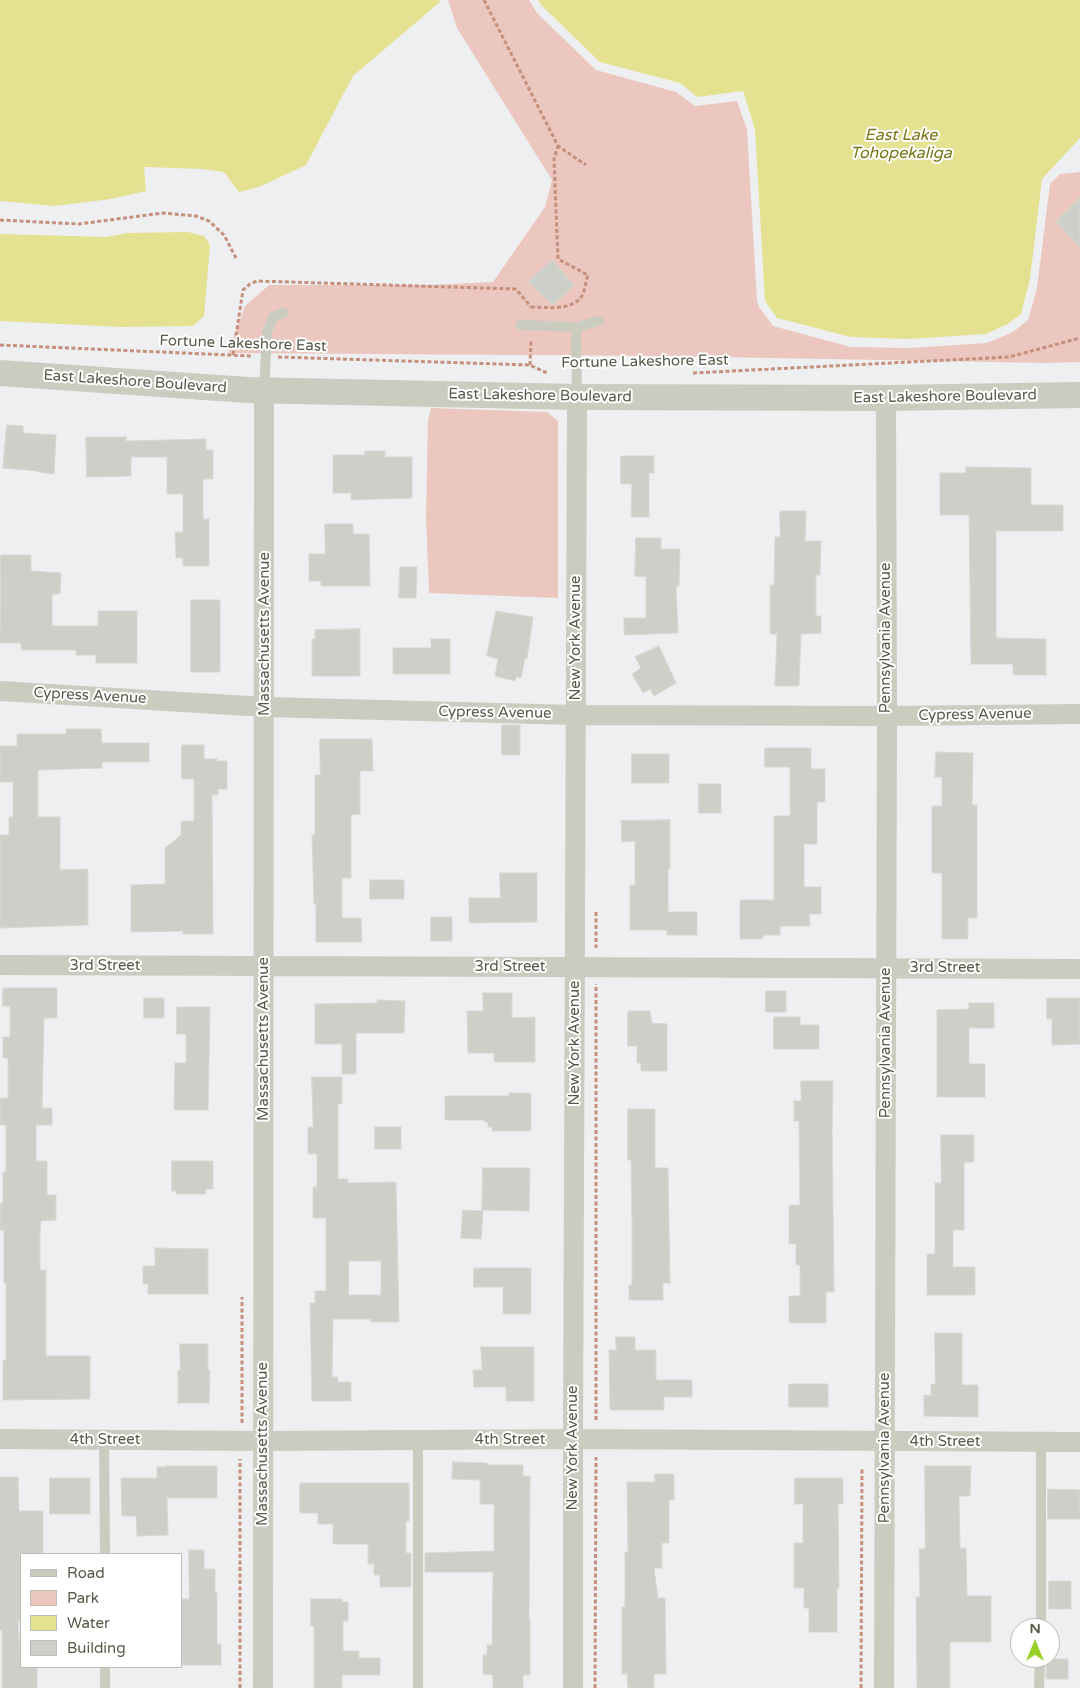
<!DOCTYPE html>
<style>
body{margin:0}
#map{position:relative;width:1080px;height:1688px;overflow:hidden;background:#eeeff1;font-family:"Varela Round",sans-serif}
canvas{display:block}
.legend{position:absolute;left:20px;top:1553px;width:162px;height:115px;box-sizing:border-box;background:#fff;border:1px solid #bbbdb6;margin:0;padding:6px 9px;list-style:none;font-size:15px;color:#565a48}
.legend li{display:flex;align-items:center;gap:10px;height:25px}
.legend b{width:25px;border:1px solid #bbbdb6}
.north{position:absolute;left:1010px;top:1618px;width:50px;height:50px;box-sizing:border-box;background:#fff;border:1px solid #bbbdb6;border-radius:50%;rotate:0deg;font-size:14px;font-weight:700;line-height:20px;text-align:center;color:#565a48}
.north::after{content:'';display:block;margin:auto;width:18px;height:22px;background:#99d028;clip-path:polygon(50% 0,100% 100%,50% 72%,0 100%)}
</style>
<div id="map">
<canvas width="1080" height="1688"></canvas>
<ul class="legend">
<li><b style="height:6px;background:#c9ccbe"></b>Road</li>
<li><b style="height:14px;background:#ebc7c0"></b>Park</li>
<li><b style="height:14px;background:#e4e291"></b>Water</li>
<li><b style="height:14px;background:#cdd0c8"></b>Building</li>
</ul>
<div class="north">N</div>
</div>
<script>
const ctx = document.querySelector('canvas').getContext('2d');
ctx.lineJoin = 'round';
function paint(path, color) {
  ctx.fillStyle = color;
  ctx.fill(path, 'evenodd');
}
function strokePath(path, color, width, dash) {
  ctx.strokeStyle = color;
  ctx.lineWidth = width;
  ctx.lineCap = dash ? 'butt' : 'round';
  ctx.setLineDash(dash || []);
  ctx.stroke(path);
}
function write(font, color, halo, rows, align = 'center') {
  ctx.font = font + ' "Varela Round",sans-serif';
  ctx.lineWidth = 4;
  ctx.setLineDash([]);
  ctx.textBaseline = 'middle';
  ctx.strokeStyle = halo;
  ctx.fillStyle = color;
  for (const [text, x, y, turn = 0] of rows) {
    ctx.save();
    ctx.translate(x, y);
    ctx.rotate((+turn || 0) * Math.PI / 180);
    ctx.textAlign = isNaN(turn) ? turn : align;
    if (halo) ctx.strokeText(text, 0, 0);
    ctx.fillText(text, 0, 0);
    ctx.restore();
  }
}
paint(new Path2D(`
 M 448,0 L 529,0 L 537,13 L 596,70 L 676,92 L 695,106 L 737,101 L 747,130 L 757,301 L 759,307 L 773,326 L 851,347 L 909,348 L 987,343 L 1013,332 L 1028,320 L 1037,288 L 1050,184 L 1060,174 L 1080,172 L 1080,362 L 1046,363 L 660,356 L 228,353 L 245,306 L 269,285 L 429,285 L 493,282 L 545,207 L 552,180 L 457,28 Z
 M 431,408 L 547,412 L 558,421 L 558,598 L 429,593 L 426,517 L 428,421 Z`), '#ebc7c0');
paint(new Path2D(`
 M 0,0 L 439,0 L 440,2 L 353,76 L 306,165 L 259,187 L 239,192 L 224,172 L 202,169 L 144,167 L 146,191 L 111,199 L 55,206 L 0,201 Z
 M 538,0 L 1080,0 L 1080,138 L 1042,179 L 1030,279 L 1021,314 L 1008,324 L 986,334 L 908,339 L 851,337 L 777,318 L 765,301 L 755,129 L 743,91 L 697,97 L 680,83 L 600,62 L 542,6 Z
 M 188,232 L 204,236 L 210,245 L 204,316 L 193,326 L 121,327 L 0,321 L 0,234 L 107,237 L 127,233 Z`), '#e4e291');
const building = new Path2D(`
 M 1080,198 L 1080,247 L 1056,222 Z
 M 552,260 L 574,285 L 553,305 L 529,282 Z
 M 7,425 L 23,426 L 23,433 L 56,435 L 54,474 L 38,472 L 38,471 L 3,468 Z
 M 86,437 L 126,437 L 126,441 L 206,439 L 206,450 L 213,450 L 213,479 L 203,479 L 203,519 L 209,519 L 209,566 L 183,566 L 183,558 L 176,558 L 175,532 L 183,532 L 183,494 L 167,494 L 167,457 L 131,457 L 131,476 L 87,477 Z
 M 365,451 L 385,451 L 385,457 L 412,457 L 412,498 L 351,500 L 351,493 L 333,493 L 333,455 L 365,455 Z
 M 621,456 L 654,456 L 654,473 L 649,473 L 649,517 L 631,517 L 632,484 L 621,484 Z
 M 966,467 L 1031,468 L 1031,505 L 1063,505 L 1063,531 L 996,531 L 996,638 L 1046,639 L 1046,675 L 1013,675 L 1013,664 L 971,664 L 969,515 L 940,515 L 940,473 L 966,473 Z
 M 780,511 L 806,511 L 805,541 L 821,541 L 820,575 L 816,575 L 816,616 L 821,616 L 821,633 L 801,634 L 799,686 L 775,686 L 777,634 L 770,634 L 770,585 L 774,585 L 775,537 L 780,537 Z
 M 325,524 L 353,524 L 353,534 L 369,534 L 370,586 L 321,586 L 321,581 L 309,581 L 309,554 L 325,554 Z
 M 636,538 L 661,538 L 661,549 L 680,549 L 679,586 L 676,586 L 678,633 L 624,635 L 624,618 L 646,618 L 646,577 L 635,576 Z
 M 1,555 L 31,555 L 31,571 L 61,573 L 60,594 L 52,594 L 52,626 L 98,626 L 98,611 L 137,611 L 137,663 L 96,663 L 96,655 L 76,655 L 76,650 L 21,650 L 21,643 L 0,643 Z
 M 400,567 L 417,567 L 416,598 L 399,598 Z
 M 191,600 L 220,600 L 220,672 L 191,672 Z
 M 496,611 L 533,617 L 527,659 L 525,658 L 521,678 L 516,677 L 515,681 L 495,676 L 498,659 L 487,656 Z
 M 360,629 L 360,676 L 312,676 L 312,639 L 315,639 L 315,630 Z
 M 431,639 L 450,639 L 450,674 L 393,674 L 393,648 L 431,648 Z
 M 659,646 L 676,683 L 654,696 L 650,689 L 643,693 L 632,674 L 641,668 L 635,657 Z
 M 502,725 L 520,725 L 520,755 L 502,755 Z
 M 66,729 L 101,729 L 102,743 L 149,743 L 149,762 L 102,762 L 102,768 L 38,770 L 38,817 L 60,817 L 60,870 L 88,869 L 88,925 L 0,928 L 0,835 L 9,835 L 9,817 L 13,817 L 13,782 L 0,782 L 0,746 L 17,746 L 17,734 L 66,734 Z
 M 320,739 L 372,739 L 373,771 L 360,771 L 360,814 L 351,815 L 351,878 L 342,878 L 342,918 L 361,918 L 362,942 L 316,942 L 316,904 L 314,904 L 312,835 L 315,835 L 315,775 L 320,775 Z
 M 182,745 L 204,745 L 204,759 L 217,759 L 217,761 L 227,761 L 227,789 L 218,789 L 218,795 L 212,795 L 213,934 L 183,934 L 183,931 L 131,932 L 131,885 L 165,884 L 165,848 L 181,835 L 181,821 L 194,821 L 194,779 L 182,779 Z
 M 765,748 L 811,748 L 811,769 L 825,769 L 825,802 L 817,802 L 817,844 L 804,844 L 804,887 L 821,887 L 821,914 L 809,914 L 810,926 L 780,926 L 780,935 L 763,935 L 763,939 L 740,939 L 740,900 L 774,900 L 774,816 L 790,816 L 790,767 L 765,767 Z
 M 936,752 L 973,753 L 972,805 L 977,805 L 977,918 L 968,918 L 968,939 L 942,939 L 942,873 L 932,873 L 932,806 L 942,806 L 942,777 L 935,777 Z
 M 632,754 L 669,754 L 669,783 L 632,783 Z
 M 699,784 L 721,784 L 721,813 L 699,813 Z
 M 670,820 L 670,869 L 668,869 L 668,912 L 697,912 L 697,935 L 667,935 L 667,930 L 630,930 L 630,885 L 635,885 L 635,841 L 622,842 L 621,821 Z
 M 500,873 L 537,873 L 537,922 L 469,923 L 469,898 L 500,898 Z
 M 370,880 L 404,880 L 404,899 L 370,899 Z
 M 431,917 L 452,917 L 452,941 L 431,941 Z
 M 3,988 L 57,988 L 57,1018 L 44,1018 L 42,1108 L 52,1108 L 52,1125 L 36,1125 L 36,1161 L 47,1161 L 47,1195 L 56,1195 L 56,1220 L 41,1221 L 40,1230 L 40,1270 L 46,1270 L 46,1356 L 90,1356 L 90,1399 L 3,1400 L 3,1360 L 6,1360 L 6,1283 L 4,1283 L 4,1230 L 0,1230 L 0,1209 L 1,1203 L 3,1203 L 3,1172 L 6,1172 L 6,1125 L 0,1125 L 0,1098 L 8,1098 L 8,1058 L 3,1058 L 3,1037 L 10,1037 L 10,1006 L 3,1006 Z
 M 766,991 L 786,991 L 786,1012 L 766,1012 Z
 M 483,993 L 512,993 L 512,1018 L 535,1017 L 535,1062 L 494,1062 L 494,1053 L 468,1053 L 467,1011 L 483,1011 Z
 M 144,998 L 164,998 L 164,1018 L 144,1018 Z
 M 1047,998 L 1080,998 L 1080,1044 L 1052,1045 L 1052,1019 L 1047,1019 Z
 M 377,1000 L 405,1001 L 404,1033 L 356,1033 L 356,1074 L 342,1074 L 342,1044 L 315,1044 L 315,1004 L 377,1003 Z
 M 969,1003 L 994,1003 L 994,1028 L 969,1028 L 969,1064 L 985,1064 L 985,1097 L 937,1097 L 937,1010 L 969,1009 Z
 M 177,1007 L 210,1007 L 208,1110 L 174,1110 L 175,1063 L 186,1063 L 186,1034 L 177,1034 Z
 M 628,1011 L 650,1011 L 652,1023 L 667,1024 L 667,1071 L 641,1071 L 641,1063 L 637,1063 L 637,1046 L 628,1046 Z
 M 774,1017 L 800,1017 L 800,1025 L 819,1025 L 819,1049 L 774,1049 Z
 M 312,1077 L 342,1077 L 342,1104 L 338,1104 L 338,1179 L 348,1179 L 348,1183 L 396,1182 L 399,1322 L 371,1322 L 371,1319 L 333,1319 L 332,1377 L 338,1377 L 338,1382 L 351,1382 L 351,1401 L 312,1401 L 310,1303 L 315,1303 L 315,1291 L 326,1291 L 326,1218 L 313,1218 L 313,1187 L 317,1187 L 317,1154 L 308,1154 L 308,1127 L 313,1127 ZM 349,1261 L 381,1261 L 381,1295 L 349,1295 Z
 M 801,1081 L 833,1081 L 832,1131 L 834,1292 L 826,1292 L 826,1323 L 789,1323 L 789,1296 L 800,1296 L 800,1265 L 796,1265 L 796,1244 L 789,1244 L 789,1205 L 800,1205 L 799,1121 L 794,1121 L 794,1101 L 801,1101 Z
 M 509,1093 L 531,1093 L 531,1131 L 492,1131 L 492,1127 L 488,1127 L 488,1122 L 484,1122 L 484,1120 L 445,1120 L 445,1096 L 509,1096 Z
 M 628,1109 L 655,1109 L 655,1168 L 668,1168 L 670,1283 L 663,1283 L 663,1300 L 629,1300 L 629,1285 L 632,1285 L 632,1218 L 631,1160 L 628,1160 Z
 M 375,1127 L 401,1127 L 401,1149 L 375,1149 Z
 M 941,1135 L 974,1135 L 974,1162 L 964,1162 L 964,1230 L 953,1230 L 953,1267 L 975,1267 L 975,1295 L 927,1295 L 927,1254 L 935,1254 L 935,1183 L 941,1183 Z
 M 172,1161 L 213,1161 L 213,1189 L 206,1189 L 206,1194 L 176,1194 L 176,1191 L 172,1191 Z
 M 483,1168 L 530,1168 L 529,1211 L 482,1210 Z
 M 463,1210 L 483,1211 L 481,1239 L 461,1238 Z
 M 155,1248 L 208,1249 L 208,1294 L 148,1294 L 148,1284 L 143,1284 L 143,1266 L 155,1266 Z
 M 474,1268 L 531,1268 L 531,1314 L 503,1314 L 503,1287 L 474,1287 Z
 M 935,1333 L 962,1333 L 962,1385 L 978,1385 L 978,1417 L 924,1416 L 924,1395 L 931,1396 L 931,1384 L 935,1384 Z
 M 616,1337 L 635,1337 L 635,1350 L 656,1350 L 656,1380 L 692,1380 L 692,1397 L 664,1397 L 664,1410 L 610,1410 L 609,1350 L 616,1350 Z
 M 180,1344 L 208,1344 L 208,1370 L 210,1370 L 209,1403 L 178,1403 L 178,1370 L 180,1370 Z
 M 481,1347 L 534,1347 L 534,1401 L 506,1401 L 506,1387 L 474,1387 L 473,1370 L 482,1370 Z
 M 789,1384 L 828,1384 L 828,1407 L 789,1407 Z
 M 453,1462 L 487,1463 L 487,1465 L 523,1465 L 523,1476 L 530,1476 L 529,1619 L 530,1619 L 530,1675 L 523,1675 L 523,1688 L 493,1688 L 493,1675 L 483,1674 L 483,1655 L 487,1655 L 487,1645 L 492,1645 L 493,1572 L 425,1572 L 425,1553 L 494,1551 L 494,1504 L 480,1504 L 480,1480 L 452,1479 Z
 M 166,1466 L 217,1466 L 217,1498 L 167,1498 L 168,1535 L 137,1536 L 136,1516 L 122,1516 L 121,1478 L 157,1478 L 157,1467 L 166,1467 Z
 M 925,1466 L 971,1466 L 970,1496 L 959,1496 L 960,1548 L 966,1548 L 967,1596 L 991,1596 L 991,1642 L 950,1642 L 950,1688 L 917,1688 L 916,1597 L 920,1597 L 919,1549 L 925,1549 Z
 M 655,1474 L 674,1474 L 674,1500 L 669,1500 L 669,1543 L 662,1543 L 662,1568 L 654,1568 L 658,1598 L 665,1598 L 666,1674 L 654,1674 L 654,1688 L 628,1688 L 627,1674 L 622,1674 L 622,1607 L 625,1607 L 625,1552 L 628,1552 L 627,1482 L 655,1482 Z
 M 0,1477 L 18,1477 L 19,1511 L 43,1511 L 43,1554 L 21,1554 L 21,1621 L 18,1621 L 21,1667 L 37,1667 L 37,1688 L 2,1688 L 2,1630 L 0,1630 Z
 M 50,1478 L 90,1478 L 90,1514 L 50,1514 Z
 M 795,1478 L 843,1478 L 843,1504 L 838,1504 L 839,1588 L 837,1588 L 837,1632 L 809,1632 L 809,1608 L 804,1608 L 804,1588 L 794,1588 L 794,1543 L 803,1543 L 803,1504 L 795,1504 Z
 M 300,1483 L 409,1483 L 409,1521 L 406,1521 L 406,1553 L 411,1553 L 411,1587 L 380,1587 L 380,1575 L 374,1575 L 374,1564 L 368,1564 L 368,1544 L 333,1544 L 333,1524 L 318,1524 L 318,1513 L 300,1513 Z
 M 1048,1489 L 1080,1490 L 1080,1519 L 1048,1519 Z
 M 189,1550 L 204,1550 L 204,1569 L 215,1569 L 215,1593 L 217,1593 L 217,1644 L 221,1644 L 221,1665 L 182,1665 L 181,1599 L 189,1599 Z
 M 1049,1581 L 1071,1581 L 1071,1609 L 1049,1609 Z
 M 311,1599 L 342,1599 L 342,1602 L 348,1602 L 348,1621 L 343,1621 L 343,1651 L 359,1651 L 359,1658 L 380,1658 L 380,1675 L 342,1675 L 342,1688 L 314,1688 L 314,1626 L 311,1626 Z
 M 1047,1659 L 1068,1659 L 1068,1679 L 1046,1679 Z`);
paint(building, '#cdd0c8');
strokePath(building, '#d6d9d3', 1);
strokePath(new Path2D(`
 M 484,0 L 558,146 L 586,165
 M 0,220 L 79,224 L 163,213 L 196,216 L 209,221 L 224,235 L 236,258
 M 531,307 C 546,307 574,312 583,294 C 585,288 586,281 588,275 L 558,259 L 554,159 L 558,146
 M 0,345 L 252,356
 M 233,355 L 243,290 L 250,284 L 257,281 L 516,289 L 531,307
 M 278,357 L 530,365 L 547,373
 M 530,365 L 531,339
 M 693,373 L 1009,357 L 1080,338
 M 596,912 L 596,948
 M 596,1420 L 596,984
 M 242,1423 L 242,1297
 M 240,1688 L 240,1459
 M 595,1688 L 596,1457
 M 861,1688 L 862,1467`), '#c68f7b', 3, [4, 2.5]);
strokePath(new Path2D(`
 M 521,325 L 576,327 L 577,396
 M 576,327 L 599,321
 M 264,390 L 267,332 L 273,317 L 283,313
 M 104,1440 L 105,1554
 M 418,1441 L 418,1688
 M 1041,1442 L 1041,1628
 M 105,1667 L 105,1688
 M 1039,1688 L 1040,1658`), '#c9ccbe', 10);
strokePath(new Path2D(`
 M 0,691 L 265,707 L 576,715 L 887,716 L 1080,714
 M 0,965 L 1080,969
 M 0,1439 L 263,1441 L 573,1439 L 1080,1442
 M 263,1688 L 264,390
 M 573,1688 L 573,1439 L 577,397
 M 884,1688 L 887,716 L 886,398`), '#c9ccbe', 20);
strokePath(new Path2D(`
 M 0,373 L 248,390 L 577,397 L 886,398 L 1080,395`), '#c9ccbe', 26);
write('15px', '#565a48', '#fff', [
 ["Fortune Lakeshore East",243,344,2],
 ["Fortune Lakeshore East",645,362,-1],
 ["East Lakeshore Boulevard",135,382,4],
 ["East Lakeshore Boulevard",540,396,1],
 ["East Lakeshore Boulevard",945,397,-1],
 ["Massachusetts Avenue",265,634,-90],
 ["New York Avenue",576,638,-90],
 ["Pennsylvania Avenue",886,638,-90],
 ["Cypress Avenue",90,696,3],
 ["Cypress Avenue",495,713,1],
 ["Cypress Avenue",975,715,-1],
 ["3rd Street",105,966],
 ["3rd Street",510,967],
 ["3rd Street",945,968],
 ["Massachusetts Avenue",264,1039,-90],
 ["New York Avenue",575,1043,-90],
 ["Pennsylvania Avenue",886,1043,-90],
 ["4th Street",105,1440],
 ["4th Street",510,1440],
 ["4th Street",945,1442],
 ["Massachusetts Avenue",263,1444,-90],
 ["New York Avenue",573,1448,-90],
 ["Pennsylvania Avenue",885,1448,-90]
]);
write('italic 16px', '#797716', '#fff', [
 ["East Lake",901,136],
 ["Tohopekaliga",901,154]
]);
</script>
